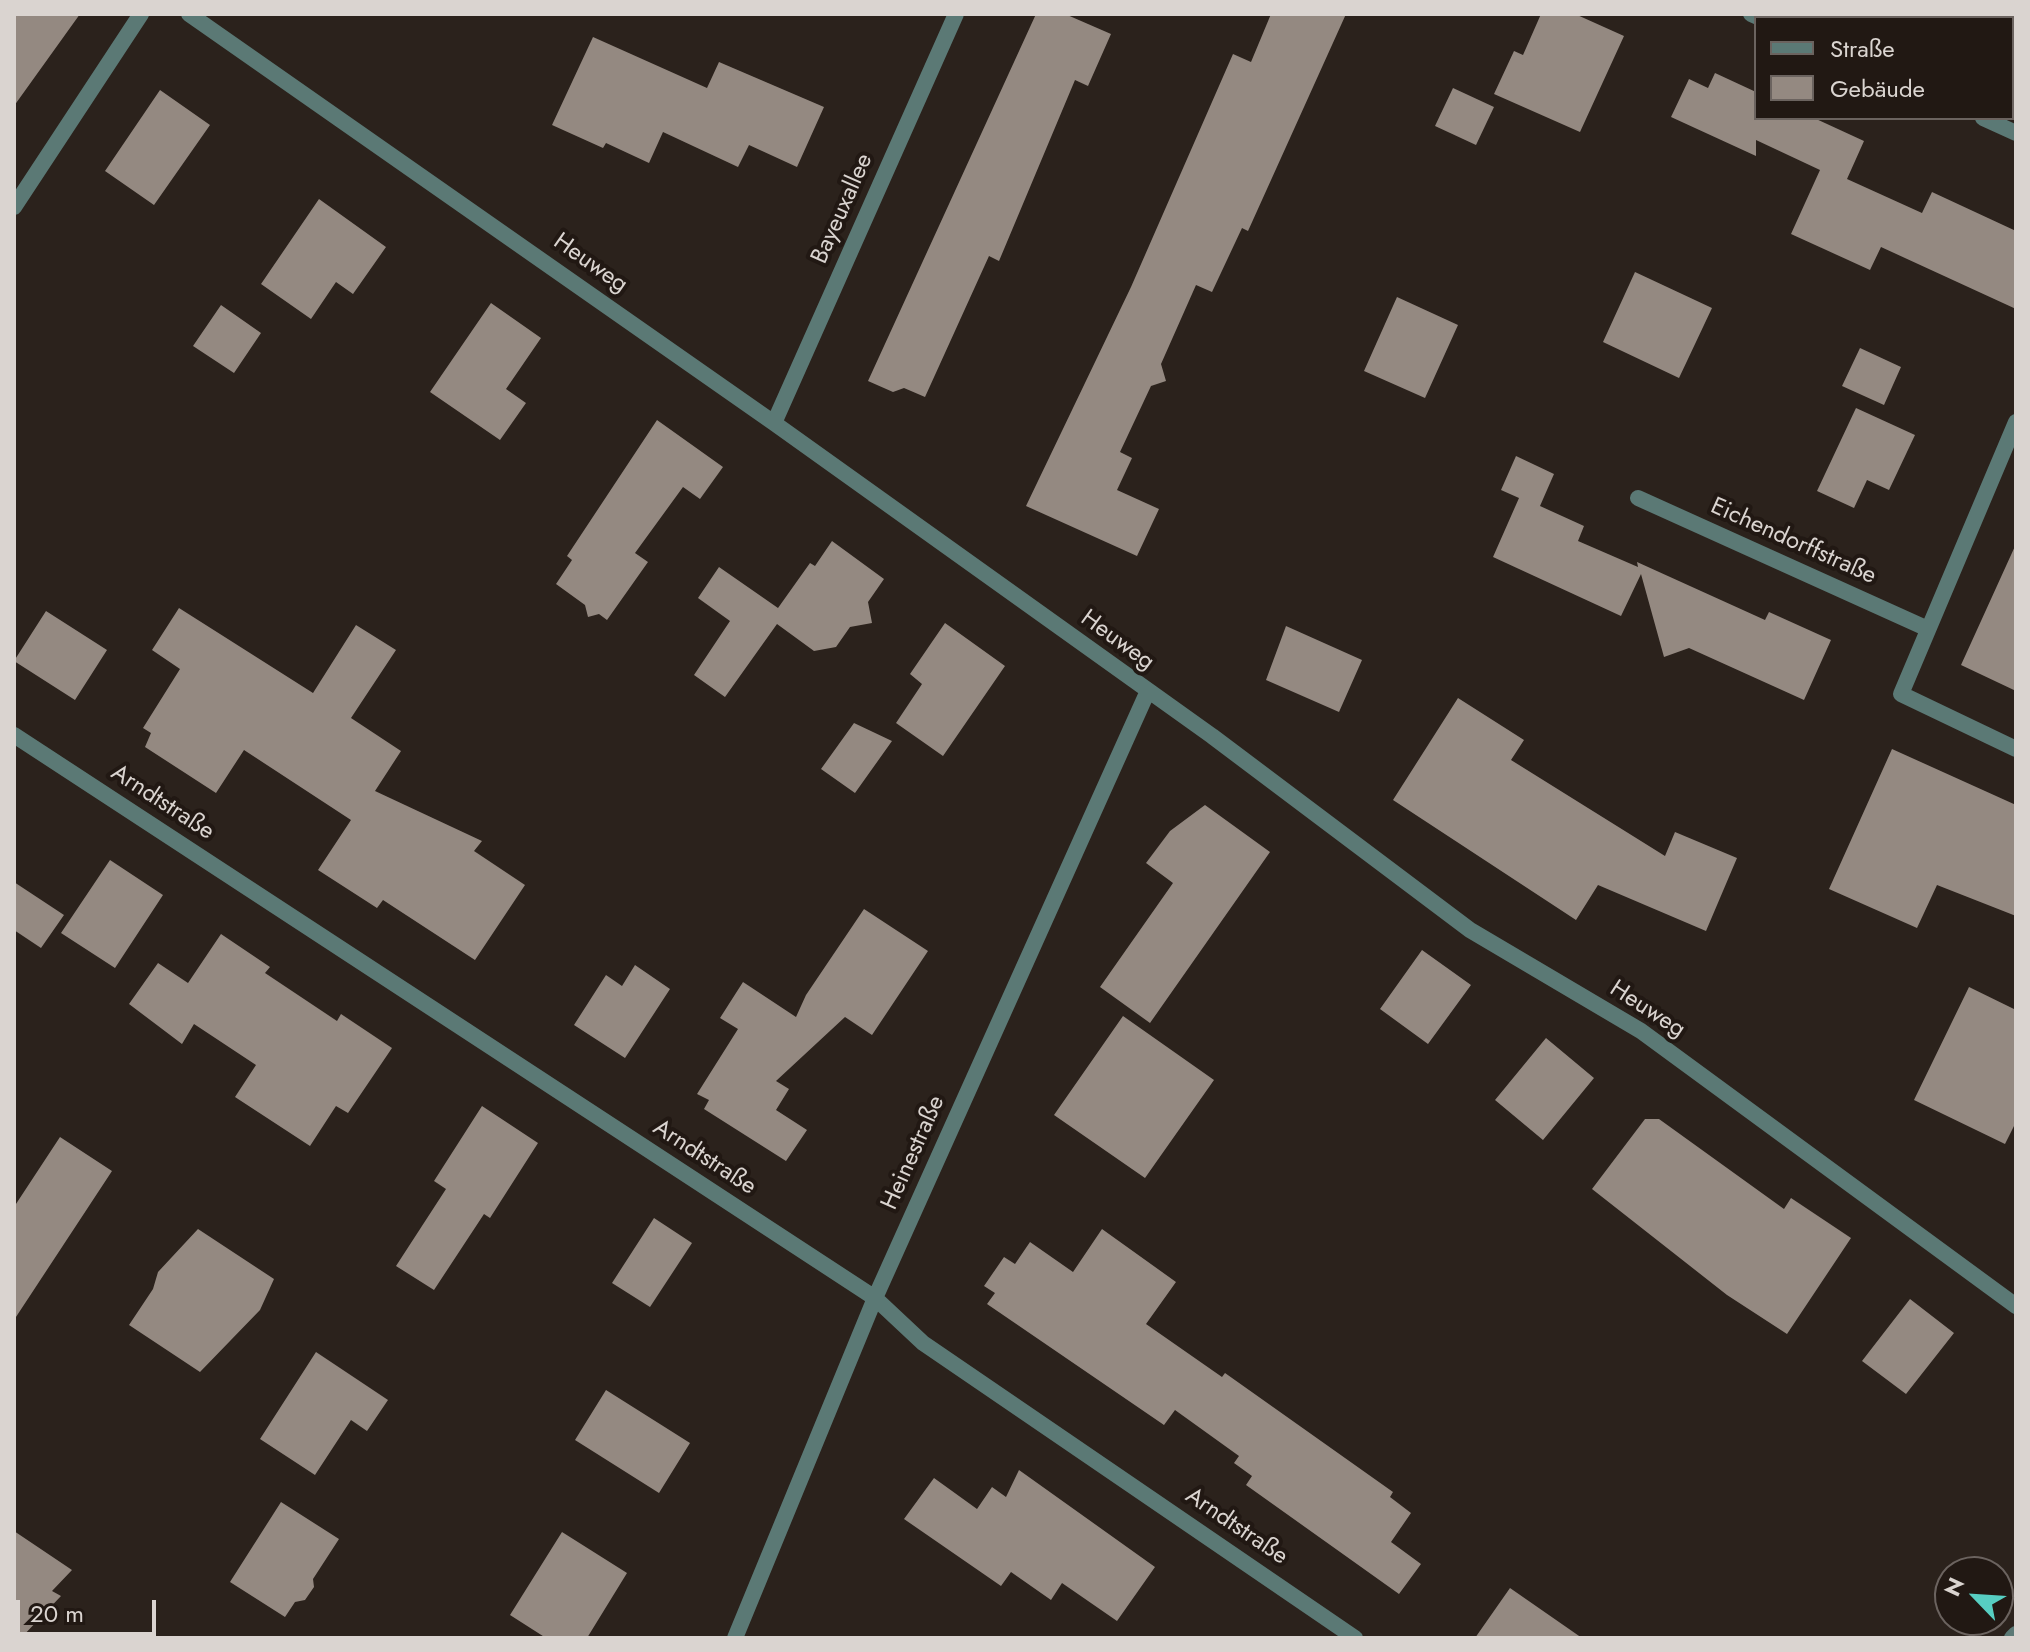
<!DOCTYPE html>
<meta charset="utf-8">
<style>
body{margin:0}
#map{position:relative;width:2030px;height:1652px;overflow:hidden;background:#2b221c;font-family:Jost,sans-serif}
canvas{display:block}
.frame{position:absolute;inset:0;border:16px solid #dad4d0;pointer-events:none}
.legend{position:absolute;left:1754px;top:16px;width:260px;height:104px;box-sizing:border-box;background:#211813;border:2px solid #6b635f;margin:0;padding:10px 14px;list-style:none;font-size:24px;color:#dad4d0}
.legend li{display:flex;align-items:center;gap:16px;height:40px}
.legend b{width:40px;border:2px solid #6b635f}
.north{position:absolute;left:1934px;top:1556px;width:80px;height:80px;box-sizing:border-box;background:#211813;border:2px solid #6b635f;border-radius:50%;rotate:295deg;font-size:22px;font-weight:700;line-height:32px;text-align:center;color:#dad4d0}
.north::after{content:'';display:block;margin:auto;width:28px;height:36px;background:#57cec2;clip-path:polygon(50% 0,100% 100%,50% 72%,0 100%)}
.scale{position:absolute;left:16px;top:1600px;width:140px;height:36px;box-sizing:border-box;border:4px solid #dad4d0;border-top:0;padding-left:10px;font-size:24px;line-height:28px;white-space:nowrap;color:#dad4d0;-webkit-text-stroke:6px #211813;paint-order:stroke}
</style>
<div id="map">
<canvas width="2030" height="1652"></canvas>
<div class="frame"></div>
<ul class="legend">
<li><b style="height:10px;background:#5b7975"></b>Straße</li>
<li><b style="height:22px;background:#948981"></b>Gebäude</li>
</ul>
<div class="north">N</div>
<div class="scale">20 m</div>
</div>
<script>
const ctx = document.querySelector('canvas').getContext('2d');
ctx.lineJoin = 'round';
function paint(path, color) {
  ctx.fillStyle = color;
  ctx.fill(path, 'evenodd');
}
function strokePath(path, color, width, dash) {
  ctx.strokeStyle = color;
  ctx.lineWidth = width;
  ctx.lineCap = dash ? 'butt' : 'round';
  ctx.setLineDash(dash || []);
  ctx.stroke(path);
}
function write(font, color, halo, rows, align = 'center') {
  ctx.font = font + ' Jost,sans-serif';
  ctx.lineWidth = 8;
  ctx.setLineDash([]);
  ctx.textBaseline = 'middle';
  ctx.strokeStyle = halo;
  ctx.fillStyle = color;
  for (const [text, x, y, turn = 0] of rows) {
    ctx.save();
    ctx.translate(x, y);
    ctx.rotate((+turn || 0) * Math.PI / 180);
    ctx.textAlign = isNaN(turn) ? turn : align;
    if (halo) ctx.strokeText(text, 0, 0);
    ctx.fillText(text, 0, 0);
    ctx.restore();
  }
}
paint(new Path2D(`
 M 14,14 L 80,14 L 14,106 Z
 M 1036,14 L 1065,14 L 1111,34 L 1088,86 L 1075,80 L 999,261 L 989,256 L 925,397 L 904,388 L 893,392 L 868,381 Z
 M 1271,14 L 1346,14 L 1248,231 L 1242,228 L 1212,292 L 1196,285 L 1161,364 L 1166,381 L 1151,386 L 1120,452 L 1132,458 L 1117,490 L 1159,509 L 1137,556 L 1026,506 L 1131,287 L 1233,54 L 1251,62 Z
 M 1541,14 L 1575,14 L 1624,36 L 1580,132 L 1494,94 L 1514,51 L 1523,55 Z
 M 593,37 L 707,88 L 719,62 L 824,107 L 797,167 L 749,145 L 738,167 L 663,132 L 649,163 L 606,143 L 603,148 L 552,125 Z
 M 1715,73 L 1756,92 L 1756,118 L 1814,118 L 1864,141 L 1847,179 L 1922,213 L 1932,192 L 2016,231 L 2016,309 L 1881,247 L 1870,270 L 1791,234 L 1820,170 L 1756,140 L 1756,156 L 1671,117 L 1689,79 L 1708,88 Z
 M 1453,88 L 1494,107 L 1476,145 L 1435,126 Z
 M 160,90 L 210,125 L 154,205 L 105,171 Z
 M 319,199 L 386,247 L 353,294 L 336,282 L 311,319 L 261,284 Z
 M 1635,272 L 1712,308 L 1679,378 L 1603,342 Z
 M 1397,297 L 1458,325 L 1425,398 L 1364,371 Z
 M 491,303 L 541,338 L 506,389 L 526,403 L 500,440 L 430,392 Z
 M 221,305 L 261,333 L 234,373 L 193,346 Z
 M 1860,348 L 1901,367 L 1884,405 L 1842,386 Z
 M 1856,408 L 1915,435 L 1889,490 L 1867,480 L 1854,508 L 1817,491 Z
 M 657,420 L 723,467 L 700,499 L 683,487 L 635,553 L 648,562 L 607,620 L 599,614 L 588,617 L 585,605 L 556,584 L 572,560 L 567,556 Z
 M 1516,456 L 1554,474 L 1540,506 L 1584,526 L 1578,541 L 1638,567 L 1637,562 L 1765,620 L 1769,612 L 1831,640 L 1804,700 L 1689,648 L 1664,657 L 1641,574 L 1621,616 L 1493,557 L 1519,498 L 1501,490 Z
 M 832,541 L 884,579 L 868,602 L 872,623 L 850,627 L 836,647 L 814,651 L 777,624 L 725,697 L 694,675 L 730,621 L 698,598 L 719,567 L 778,608 L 810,563 L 815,566 Z
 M 2016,544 L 2016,691 L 1961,665 Z
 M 179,608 L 313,693 L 356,625 L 396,650 L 351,718 L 401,751 L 375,791 L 482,841 L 474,851 L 525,885 L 475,960 L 383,900 L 377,908 L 318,870 L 351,820 L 244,750 L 216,793 L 145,747 L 151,733 L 143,728 L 180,669 L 152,650 Z
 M 46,611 L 107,650 L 75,700 L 14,661 Z
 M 945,623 L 1005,666 L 943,756 L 896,723 L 922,684 L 910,674 Z
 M 1286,626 L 1362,660 L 1339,712 L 1266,680 Z
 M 1458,698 L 1524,740 L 1511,760 L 1665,856 L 1675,832 L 1737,858 L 1706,931 L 1598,885 L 1576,920 L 1393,800 Z
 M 854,723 L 892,741 L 855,793 L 821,769 Z
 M 1892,749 L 2016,805 L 2016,916 L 1937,885 L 1917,928 L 1829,889 Z
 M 1205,805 L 1270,852 L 1150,1023 L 1100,987 L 1173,883 L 1146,863 L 1170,831 Z
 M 110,860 L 163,895 L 115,968 L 61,933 Z
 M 14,882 L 64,915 L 41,948 L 14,930 Z
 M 864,909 L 928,951 L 872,1035 L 845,1017 L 776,1081 L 789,1089 L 776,1110 L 807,1130 L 786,1161 L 704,1109 L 709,1100 L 697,1094 L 738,1029 L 720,1018 L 743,982 L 796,1017 L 806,995 Z
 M 221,934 L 270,967 L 265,973 L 337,1021 L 341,1014 L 392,1048 L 348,1113 L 336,1106 L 310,1146 L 235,1097 L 256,1065 L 194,1024 L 182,1044 L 129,1004 L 158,963 L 188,983 Z
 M 1422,950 L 1471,985 L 1428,1044 L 1380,1009 Z
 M 635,965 L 670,989 L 625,1058 L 574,1025 L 606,975 L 622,986 Z
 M 1969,987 L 2016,1010 L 2016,1122 L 2005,1144 L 1914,1100 Z
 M 1123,1016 L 1214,1080 L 1145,1178 L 1054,1115 Z
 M 1546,1038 L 1594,1078 L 1543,1140 L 1495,1100 Z
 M 482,1106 L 538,1143 L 490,1218 L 484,1214 L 434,1290 L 396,1266 L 446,1189 L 434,1181 Z
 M 1645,1119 L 1659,1119 L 1784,1209 L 1791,1198 L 1851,1238 L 1787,1334 L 1727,1295 L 1592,1189 Z
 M 60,1137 L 112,1171 L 14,1320 L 14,1207 Z
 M 654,1218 L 692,1243 L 650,1307 L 612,1283 Z
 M 198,1229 L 274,1279 L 260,1310 L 200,1372 L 129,1325 L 153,1289 L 158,1272 Z
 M 1102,1229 L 1176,1282 L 1146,1324 L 1222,1377 L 1225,1373 L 1393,1492 L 1390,1497 L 1411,1513 L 1391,1542 L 1421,1564 L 1399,1594 L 1246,1485 L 1252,1476 L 1234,1463 L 1239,1456 L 1175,1410 L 1164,1425 L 987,1304 L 995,1293 L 984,1286 L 1004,1257 L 1015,1264 L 1030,1242 L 1073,1272 Z
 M 1910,1299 L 1954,1333 L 1906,1394 L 1862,1361 Z
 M 316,1352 L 388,1400 L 367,1431 L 351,1420 L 315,1475 L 260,1439 Z
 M 606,1390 L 690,1443 L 659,1493 L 575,1440 Z
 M 1019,1470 L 1155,1567 L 1117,1621 L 1062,1583 L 1051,1600 L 1011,1572 L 1001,1586 L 904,1519 L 934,1478 L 977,1509 L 992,1487 L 1006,1497 Z
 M 281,1502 L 339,1539 L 313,1579 L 314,1587 L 305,1600 L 295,1602 L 285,1617 L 230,1582 Z
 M 14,1531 L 72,1570 L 52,1591 L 61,1596 L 21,1638 L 14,1638 Z
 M 562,1532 L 627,1573 L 587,1638 L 546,1638 L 510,1615 Z
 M 1510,1588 L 1582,1638 L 1475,1638 Z`), '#948981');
strokePath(new Path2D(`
 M 189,14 L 774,423 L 1212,736 L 1470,930 L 1641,1031 L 2016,1306
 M 1751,14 L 1760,18
 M 1983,118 L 2016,133
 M 14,207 L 141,14
 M 2016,422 L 1901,694 L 2016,749
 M 774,423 L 956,14
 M 1638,498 L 1928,629
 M 14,735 L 875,1298 L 923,1343 L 1355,1638
 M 735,1638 L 875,1298 L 1147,693
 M 2012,1638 L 2016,1634`), '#5b7975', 16);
write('24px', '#dad4d0', '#211813', [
 ["Bayeuxallee",843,209,-66],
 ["Heuweg",590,264,35],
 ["Eichendorffstraße",1793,542,24],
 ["Heuweg",1117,641,36],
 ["Arndtstraße",162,803,33],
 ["Heuweg",1647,1010,33],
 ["Heinestraße",914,1153,-66],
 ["Arndtstraße",704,1158,33],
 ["Arndtstraße",1236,1527,34]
]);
</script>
